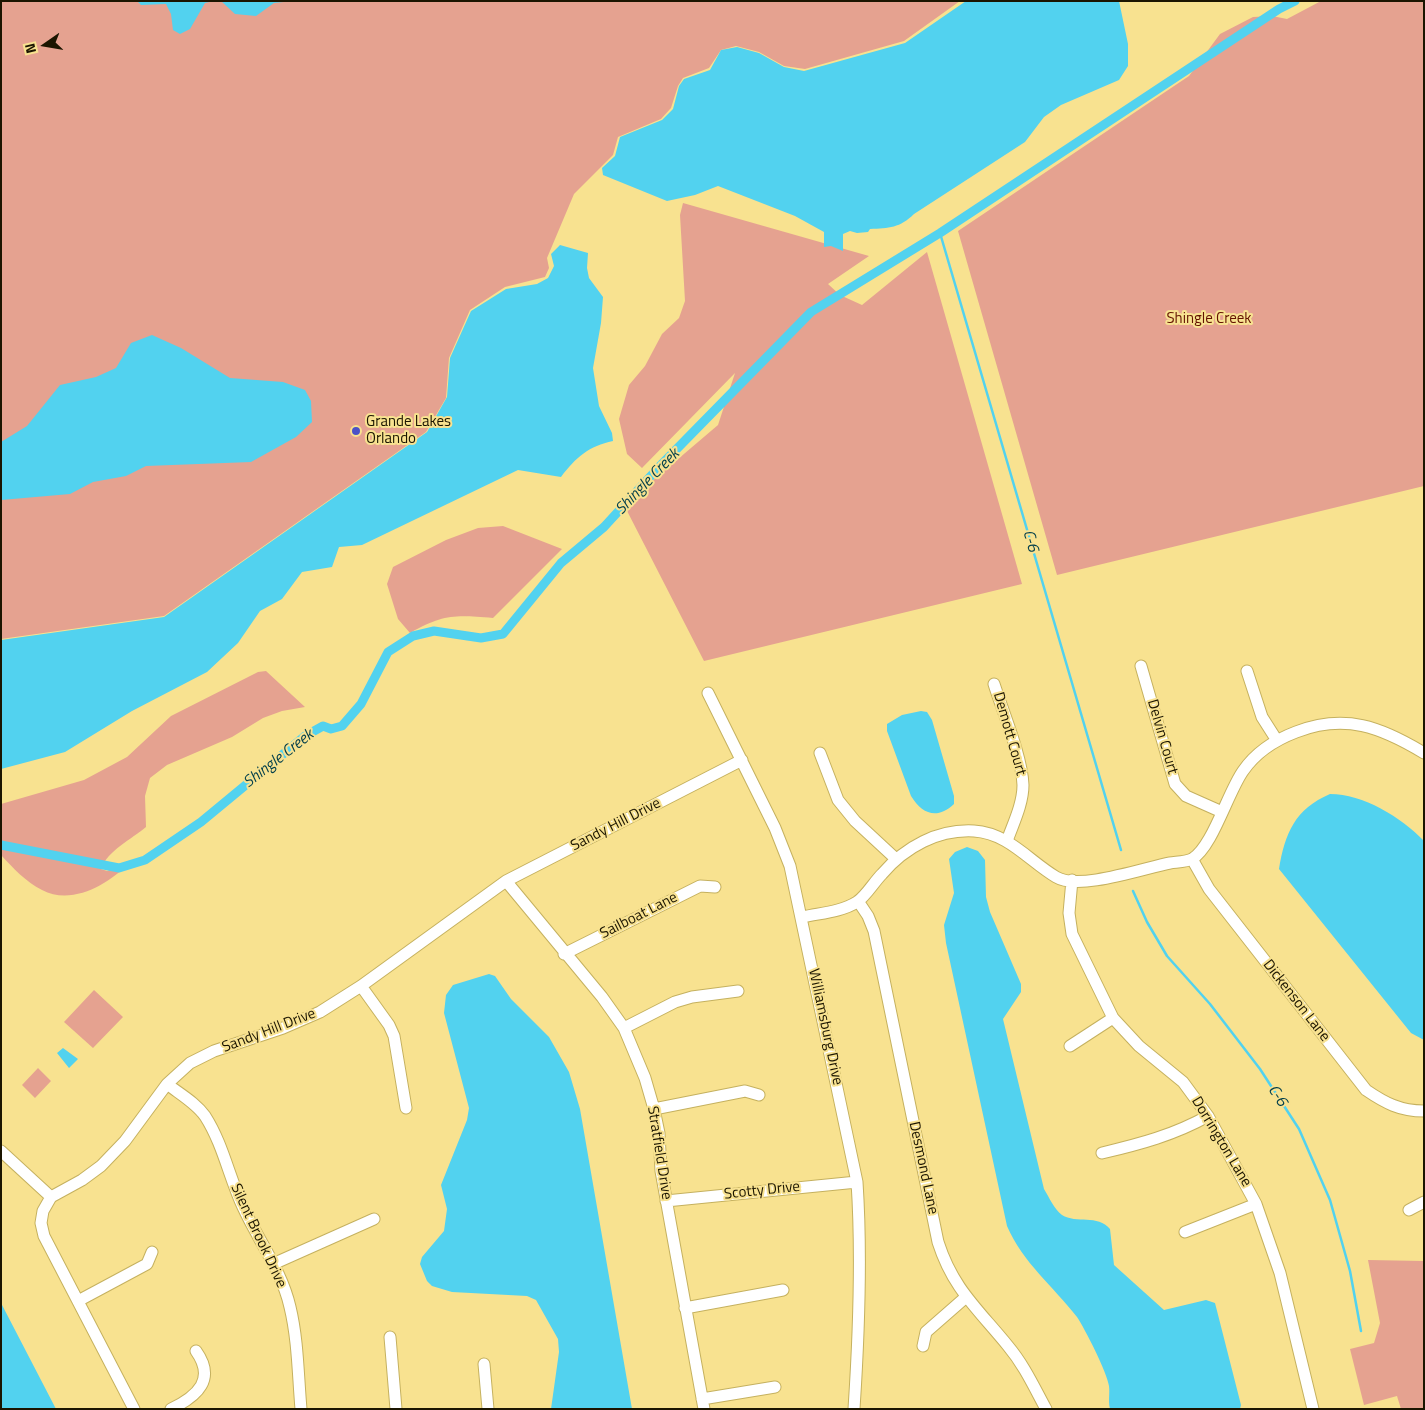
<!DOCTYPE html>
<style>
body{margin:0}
#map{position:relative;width:1425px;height:1410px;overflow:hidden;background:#f8e290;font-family:"Titillium Web",sans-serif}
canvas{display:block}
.frame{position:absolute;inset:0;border:2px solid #1b1500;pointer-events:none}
.north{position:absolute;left:20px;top:20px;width:50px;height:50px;-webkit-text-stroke:4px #f8e290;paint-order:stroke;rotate:257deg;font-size:14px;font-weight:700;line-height:20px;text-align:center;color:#1b1500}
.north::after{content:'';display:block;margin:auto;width:18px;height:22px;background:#1b1500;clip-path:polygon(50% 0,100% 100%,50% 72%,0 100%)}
</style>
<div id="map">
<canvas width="1425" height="1410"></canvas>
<div class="frame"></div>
<div class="north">N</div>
</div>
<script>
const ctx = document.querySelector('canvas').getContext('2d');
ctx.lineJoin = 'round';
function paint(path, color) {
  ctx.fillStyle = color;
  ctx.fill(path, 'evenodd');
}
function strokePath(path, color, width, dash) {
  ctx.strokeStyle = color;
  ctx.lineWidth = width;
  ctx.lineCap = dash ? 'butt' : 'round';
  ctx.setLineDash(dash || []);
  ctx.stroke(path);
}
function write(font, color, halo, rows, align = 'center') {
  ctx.font = font + ' "Titillium Web",sans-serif';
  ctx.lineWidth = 4;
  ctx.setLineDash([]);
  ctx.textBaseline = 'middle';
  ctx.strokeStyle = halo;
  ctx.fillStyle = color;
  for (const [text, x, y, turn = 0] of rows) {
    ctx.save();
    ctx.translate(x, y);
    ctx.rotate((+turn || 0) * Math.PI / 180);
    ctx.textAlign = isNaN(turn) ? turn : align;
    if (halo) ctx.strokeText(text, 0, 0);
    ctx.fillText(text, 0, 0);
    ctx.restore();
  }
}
paint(new Path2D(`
 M 1,1 L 960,1 L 904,41 L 805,69 L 784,66 L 759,52 L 736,46 L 721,50 L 709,68 L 683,78 L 678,86 L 671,108 L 661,119 L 618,137 L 613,155 L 574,194 L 547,258 L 549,268 L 545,277 L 505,287 L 470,310 L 449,358 L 446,398 L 426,432 L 164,616 L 1,639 Z
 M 1321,1 L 1424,1 L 1424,486 L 1057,575 L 958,231 L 1189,76 L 1220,34 L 1253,17 L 1272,16 L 1287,19 Z
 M 683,203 L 869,256 L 828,284 L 840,295 L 862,305 L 927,252 L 1022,584 L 704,661 L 624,505 L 718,425 L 735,373 L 642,468 L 627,454 L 619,419 L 629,385 L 645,366 L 662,334 L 679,318 L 685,301 L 680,215 Z
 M 503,526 L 562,549 L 493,618 C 454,615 444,614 410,633 L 398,619 L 387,584 L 393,567 L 446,540 L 478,528 Z
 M 266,671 L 305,707 L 282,711 L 263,718 L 232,737 L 167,765 L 150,778 L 145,796 L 146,827 C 132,839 107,851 101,869 L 107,871 L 129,863 C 109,884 72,906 42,890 C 26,882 13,868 1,855 L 1,804 L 84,780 L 127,757 L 171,716 L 258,672 Z
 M 94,990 L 123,1017 L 93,1048 L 64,1022 Z
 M 38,1068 L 51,1081 L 35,1098 L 22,1085 Z
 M 1368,1260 L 1424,1261 L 1424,1409 L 1401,1409 L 1397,1396 L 1364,1405 L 1350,1349 L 1374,1343 L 1380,1323 Z`), '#e5a290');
paint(new Path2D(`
 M 137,1 L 214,1 L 205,3 L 190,29 L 180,34 L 173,30 L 171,14 L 166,4 L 141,5 Z
 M 221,1 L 293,1 L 274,3 L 256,16 L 235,14 Z
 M 966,1 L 1119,1 L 1128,44 L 1128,66 L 1119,80 L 1061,105 L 1044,117 L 1025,142 L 914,214 C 900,228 889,228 870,229 L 868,232 L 857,233 L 850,231 L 843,234 L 843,251 L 831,246 L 824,247 L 824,232 L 795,216 L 718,186 L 695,195 L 667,201 L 603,175 L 602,168 L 615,156 L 620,137 L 662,120 L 673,109 L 679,86 L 684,79 L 710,70 L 721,50 L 737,47 L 759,53 L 784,67 L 804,71 L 905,43 Z
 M 560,245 L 588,253 L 587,268 L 589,278 L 603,297 L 601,323 L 593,368 L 599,406 L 612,433 L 613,441 C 589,446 576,457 561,477 L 518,470 L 362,545 L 339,547 L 332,567 L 302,572 L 282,599 L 260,611 L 238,643 L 207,672 L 132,711 L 65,752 L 1,769 L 1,640 L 164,617 L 427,432 L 447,397 L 450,358 L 471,311 L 506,289 L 537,284 L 548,278 L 554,266 L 551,254 Z
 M 152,335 L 181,348 L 230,378 L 283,382 L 305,390 L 311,401 L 312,422 L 296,437 L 251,462 L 146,466 L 126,476 L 93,482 L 70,494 L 1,500 L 1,442 L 27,426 L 60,385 L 96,377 L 116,368 L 131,343 Z
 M 921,711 L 927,712 L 932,720 L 954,796 L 954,804 C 937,820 922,814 911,796 L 887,731 L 887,724 L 902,715 Z
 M 1330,794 C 1363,794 1401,817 1424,841 L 1424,1040 L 1411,1033 L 1279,869 C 1285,833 1295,809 1330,794 Z
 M 967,847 L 978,851 L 985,860 L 986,897 L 990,912 L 1021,984 L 1021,992 L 1003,1019 L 1044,1189 C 1049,1197 1054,1209 1062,1215 C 1076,1224 1098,1214 1110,1229 L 1114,1265 L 1164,1310 L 1206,1300 L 1215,1303 L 1241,1405 L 1240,1409 L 1110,1409 C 1108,1401 1110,1394 1109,1386 C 1107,1372 1085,1329 1077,1317 C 1053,1286 1023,1263 1007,1226 L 946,943 L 944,925 L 954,893 L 949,859 L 955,852 Z
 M 489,974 L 495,976 L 511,999 L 549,1037 L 569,1072 L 580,1109 L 632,1409 L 551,1409 L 559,1352 L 558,1339 L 536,1300 L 527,1296 L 452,1292 L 432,1286 L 427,1281 L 420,1264 L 422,1257 L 444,1231 L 447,1209 L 441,1185 L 467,1120 L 469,1108 L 444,1013 L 446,995 L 453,985 Z
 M 63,1048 L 78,1059 L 69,1068 L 57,1053 Z
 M 1,1303 L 56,1409 L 1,1409 Z`), '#52d2ef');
strokePath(new Path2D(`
 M 940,233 L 1121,850
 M 1133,891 L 1147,922 L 1167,956 L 1210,1004 L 1260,1069 L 1299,1129 L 1330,1200 L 1350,1271 L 1361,1331`), '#52d2ef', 2.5);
strokePath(new Path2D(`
 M 1,845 L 119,868 L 145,860 L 201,822 L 305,736 L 323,726 L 331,729 L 342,726 L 361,704 L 388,652 L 413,636 L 434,631 L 481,638 L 503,634 L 561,563 L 604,527 L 659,467 L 811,312 L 940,233 L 1279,9 L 1295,1`), '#52d2ef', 9);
const minor = new Path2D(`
 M 1141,666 L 1175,784 L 1186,796 L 1222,812
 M 1247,671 L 1262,717 L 1276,739
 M 994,684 C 1003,712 1022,757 1023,785 C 1023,804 1013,824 1007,841
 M 708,693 L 775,828 L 790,866 L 857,1182 C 862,1257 859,1333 854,1409
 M 820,753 L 838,800 L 855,821 L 896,859
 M 1192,859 L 1209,889 L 1366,1090 C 1385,1103 1400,1111 1424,1111
 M 1072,880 L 1069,913 L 1072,934 L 1113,1018 L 1139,1046 L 1183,1082 L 1208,1116 L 1256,1204 L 1280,1273 L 1313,1409
 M 506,881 L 602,997 L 624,1028 L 645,1078 L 654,1109 L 659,1133 L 661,1171 L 704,1409
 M 858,901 L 868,916 L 874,931 L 938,1242 C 953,1289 978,1309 1008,1346 C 1024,1365 1034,1387 1046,1409
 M 803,917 C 820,913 841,912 857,902 C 866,896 874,882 882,874 C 905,847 938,829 974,831 C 1008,833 1029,861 1056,877 C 1079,891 1144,868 1170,863 C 1176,862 1186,862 1192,859 C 1212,848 1228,792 1243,771 C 1256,752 1275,740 1296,732 C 1345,713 1381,727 1424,753
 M 564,954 L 700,886 L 715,887
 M 361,986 L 389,1025 L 394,1036 L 406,1108
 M 624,1028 L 675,1002 L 692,997 L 738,991
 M 1070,1046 L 1113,1018
 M 167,1084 C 180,1094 196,1103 205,1116 C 223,1144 229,1177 243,1207 C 258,1240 282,1271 290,1307 C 298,1340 298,1375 301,1409
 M 654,1109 L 745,1091 L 759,1095
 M 1,1151 L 51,1197
 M 1102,1153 C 1140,1144 1174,1135 1208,1116
 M 666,1201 L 857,1182
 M 1409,1210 L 1424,1202
 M 1185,1232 L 1256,1204
 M 273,1264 L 374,1219
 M 78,1301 L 147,1264 L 152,1252
 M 685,1308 L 783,1290
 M 390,1337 L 396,1409
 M 923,1346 L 926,1332 L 966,1297
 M 484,1364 L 488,1409
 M 702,1399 L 775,1387
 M 134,1409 L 44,1236 L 41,1223 L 43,1211 L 51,1197 L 82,1180 L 101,1166 L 125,1141 L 167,1084 L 190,1063 L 214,1051 L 283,1028 L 320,1012 L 361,986 L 506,881 L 742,760
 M 171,1409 C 198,1396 216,1379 196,1351`);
strokePath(minor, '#c5b15f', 13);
strokePath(minor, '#fff', 11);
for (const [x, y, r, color] of [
 [356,431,5,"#4b52c7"]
]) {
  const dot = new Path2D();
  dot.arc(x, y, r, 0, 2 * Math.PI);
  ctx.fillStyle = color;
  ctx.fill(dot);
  strokePath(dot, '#f8e290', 2);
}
write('15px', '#631200', '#f8e290', [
 ["Shingle Creek",1209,319]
]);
write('15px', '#1b1500', '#f8e290', [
 ["Grande Lakes",366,422],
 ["Orlando",366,439]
], 'left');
write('15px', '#1b1500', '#f8e290', [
 ["Demott Court",1009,734,74],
 ["Delvin Court",1162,737,74],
 ["Sandy Hill Drive",616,825,-27],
 ["Sailboat Lane",639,916,-27],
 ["Dickenson Lane",1296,1001,52],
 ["Williamsburg Drive",825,1027,78],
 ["Sandy Hill Drive",269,1031,-21],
 ["Dorrington Lane",1221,1142,59],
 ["Stratfield Drive",659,1153,81],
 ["Desmond Lane",923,1168,78],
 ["Scotty Drive",762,1191,-6],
 ["Silent Brook Drive",258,1236,65]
]);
write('italic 16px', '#003e4a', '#f8e290', [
 ["Shingle Creek",648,482,-46],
 ["C-6",1030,541,74],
 ["Shingle Creek",279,759,-38],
 ["C-6",1277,1096,57]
]);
</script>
